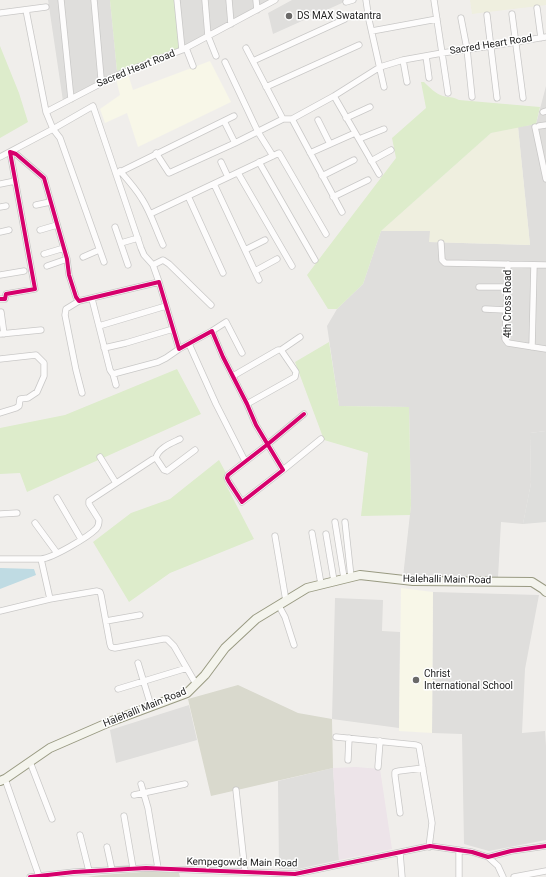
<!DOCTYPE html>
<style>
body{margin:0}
canvas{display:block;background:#f0eeeb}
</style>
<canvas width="546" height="877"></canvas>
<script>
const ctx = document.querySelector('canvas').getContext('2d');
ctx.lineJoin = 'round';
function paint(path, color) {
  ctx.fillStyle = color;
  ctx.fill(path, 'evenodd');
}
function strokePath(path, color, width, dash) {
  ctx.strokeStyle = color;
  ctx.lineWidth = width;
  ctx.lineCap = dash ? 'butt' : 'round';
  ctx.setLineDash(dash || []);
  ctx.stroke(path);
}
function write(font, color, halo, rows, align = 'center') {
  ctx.font = font + ' Roboto,sans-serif';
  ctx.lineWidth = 3;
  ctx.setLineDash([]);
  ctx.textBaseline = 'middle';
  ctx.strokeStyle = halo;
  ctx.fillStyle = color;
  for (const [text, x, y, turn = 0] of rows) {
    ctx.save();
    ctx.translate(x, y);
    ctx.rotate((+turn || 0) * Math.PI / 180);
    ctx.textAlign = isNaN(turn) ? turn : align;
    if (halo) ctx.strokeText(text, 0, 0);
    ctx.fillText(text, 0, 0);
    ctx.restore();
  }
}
paint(new Path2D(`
 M 48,0 L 110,0 L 117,71 L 63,101 Z
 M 175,0 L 268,0 L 268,2 L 180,49 Z
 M 292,0 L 345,0 L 342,3 L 273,34 L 268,13 Z
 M 546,86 L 546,431 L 530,433 L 531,483 L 523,524 L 501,522 L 498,578 L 403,577 L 411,505 L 409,407 L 339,406 L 327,326 L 337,309 L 363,284 L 381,231 L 430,231 L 430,242 L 530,245 L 518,127 L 536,124 Z
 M 433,592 L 539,595 L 525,669 L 522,733 L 545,731 L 546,746 L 546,840 L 489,851 L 464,844 L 462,734 L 432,733 Z
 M 335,598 L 383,600 L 382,631 L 400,632 L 399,728 L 332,719 Z
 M 189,705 L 197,740 L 116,763 L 110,730 Z
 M 333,768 L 339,860 L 298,869 L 279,869 L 278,781 Z`), '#dfdedc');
paint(new Path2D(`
 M 356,767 L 380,769 L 392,849 L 339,860 L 333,768 Z`), '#ede4e9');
paint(new Path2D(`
 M 210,61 L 231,102 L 138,147 L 127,113 L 105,123 L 100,109 L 120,95 L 116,79 L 128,74 L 133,90 Z
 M 401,588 L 433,592 L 432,733 L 399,731 Z`), '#f8f7e8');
paint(new Path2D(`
 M 546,431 L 546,522 L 523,524 L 531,483 L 530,433 Z`), '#dededc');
paint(new Path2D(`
 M 238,685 L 298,713 L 332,719 L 333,768 L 211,796 L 188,699 Z
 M 156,871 L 179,873 L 180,877 L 87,877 L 101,875 Z`), '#d9d9cd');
paint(new Path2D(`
 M 470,0 L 546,0 L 546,5 L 472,14 Z
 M 518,127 L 530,245 L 429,242 L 430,231 L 381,231 L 491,133 Z`), '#efefdf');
paint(new Path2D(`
 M 110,0 L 175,0 L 180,49 L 117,71 Z
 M 0,46 L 19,93 L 28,122 L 0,138 Z
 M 421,82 L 424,82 C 429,87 436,94 443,96 C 450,98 451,96 459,100 L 540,107 L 536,124 L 491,133 L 381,231 L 363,284 L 337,309 L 328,309 L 307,275 L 396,158 L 392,138 L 426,108 Z
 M 329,342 L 339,406 L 409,407 L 411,505 L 410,515 L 361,516 L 368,453 L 324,440 L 295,362 Z
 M 177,369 L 201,414 L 27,492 L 20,473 L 0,474 L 0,428 L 65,415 Z
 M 219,460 L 226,473 L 225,483 L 254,539 L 170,573 L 129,602 L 93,542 L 131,513 L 170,499 Z`), '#ddeccb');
paint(new Path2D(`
 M 0,568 L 34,569 L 36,575 L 0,589 Z`), '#bfdbe3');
const minor = new Path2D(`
 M 61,0 L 71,99
 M 94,0 L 101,78
 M 177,0 L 182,50
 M 205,0 L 208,36 L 216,56
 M 229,0 L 231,24
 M 256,0 L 257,10
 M 366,0 L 369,20 L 384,87
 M 434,0 L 448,93
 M 346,2 L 353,0
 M 537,8 L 541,38
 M 26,10 L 46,112
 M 0,13 L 46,7
 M 512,14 L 523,98
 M 487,15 L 497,98
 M 461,18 L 467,49 L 472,97
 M 372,31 L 437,19
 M 186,48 L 193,66
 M 246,48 L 283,119
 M 426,56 L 429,78
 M 403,60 L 407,82
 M 253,61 L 345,19
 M 225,62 L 258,132 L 273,156
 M 266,87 L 359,45
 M 334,96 L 379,174
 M 543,112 L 546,111
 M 346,118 L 370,107
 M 292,119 L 342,212
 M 318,120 L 330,144
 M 224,121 L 235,143
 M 539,126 L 546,125
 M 535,127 L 546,179
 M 359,139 L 384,129
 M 156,153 L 169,173 L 235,143 L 283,119 L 292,119 L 334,96 L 380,67 L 403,60 L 442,53 L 491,46 L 546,37
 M 310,153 L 355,133
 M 0,157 L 53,129 L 46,112 L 117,75 L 182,50 L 275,0
 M 371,161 L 391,150
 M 221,162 L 228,177
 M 259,162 L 315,260
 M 120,171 C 128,180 136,189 142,199 C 151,213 156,230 163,245
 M 238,173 L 292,266
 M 116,174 L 234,116
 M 322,176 L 354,160
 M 0,184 L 15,181
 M 214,184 L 259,280
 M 188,196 L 223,273
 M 333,197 L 368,180
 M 36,205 L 50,202
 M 0,207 L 6,206
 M 150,214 L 279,153 L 326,234
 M 115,227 L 128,265
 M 40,230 L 57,225
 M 0,232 L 9,230
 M 121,243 L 138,238
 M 441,243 L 442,260 L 445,263 L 546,265
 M 245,250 L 265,240
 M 44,254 L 64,248
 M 83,257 L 99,250
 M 104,262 L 60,138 L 53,129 L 93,106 L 141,248 L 144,255 L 153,265 L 159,282
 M 508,264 L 505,339 L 508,343 L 546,349
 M 153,265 L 163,260 L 169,264 L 211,305
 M 47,266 L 67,259
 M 255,271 L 277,259
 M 0,275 L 24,271
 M 479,287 L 507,287
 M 0,299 L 5,299 L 6,294 L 35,289 L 10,152 L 16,154 L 44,178 L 67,259 L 69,275 L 76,297 L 79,301 L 159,282 L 179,349 L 212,331 L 223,357 L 247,404 L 256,425 L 283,470 L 242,502 L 229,482 L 227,478 L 228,475 L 268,444 L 304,414
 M 92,299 L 110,370 L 112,373 L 113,374 L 158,362 L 166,358 L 179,349
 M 79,301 L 66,309 L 65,315 L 76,370 L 82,393
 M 485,309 L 506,310
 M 1,312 L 4,334
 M 99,326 L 166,306
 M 212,331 L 226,322 L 242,353
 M 0,334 L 41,330
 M 189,344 L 216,404 L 245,461
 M 532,347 L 534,265
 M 104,348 L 126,343 L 173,329
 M 281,350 L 300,337
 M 0,359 L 36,355 L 44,363 L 44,376 L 37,392 L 28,398 L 20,399 L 19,406 L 16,408 L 0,413
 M 113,374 L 116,385
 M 233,376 L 278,350 L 281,350 L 296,372 L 295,377 L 247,404
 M 100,457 L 116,483
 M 156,458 C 158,448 172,443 180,439
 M 283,470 L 321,439
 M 57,498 L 81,539
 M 0,514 L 17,513
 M 335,522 L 344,578
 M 345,522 L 351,577
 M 35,523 L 57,553
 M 312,533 L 321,584
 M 326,534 L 334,581
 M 275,536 L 286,601
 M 0,559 L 41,559 L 50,599
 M 41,559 C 53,558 88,537 96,529 C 99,526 99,523 99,520 L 89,504 L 89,501 L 153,459 L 156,458 L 164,470 L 167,471 L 195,450
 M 279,606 L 285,617 L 294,645
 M 0,611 L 50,599 L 97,591 L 100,592 L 101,595 L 110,644 L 111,647 L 115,648 L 163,639 L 167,639 L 174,646 L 196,684
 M 106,621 L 140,615
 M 138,663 L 151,706
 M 118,689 L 187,668
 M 336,737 L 416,745 L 419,746 L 432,823 L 429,847
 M 348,760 L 349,738
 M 30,762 L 52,819
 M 378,767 L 380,741
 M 5,779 L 39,876
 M 141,784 L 148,808 L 158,868
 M 236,790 L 245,872
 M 134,795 L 185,784
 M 400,813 L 395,776 L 395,772 L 399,771 L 423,768
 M 124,816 L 133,868
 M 80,835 L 89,871
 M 107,847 L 112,870
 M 459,850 L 459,877
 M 400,853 L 402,877
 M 488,857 L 498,866 L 503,877
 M 30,877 L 74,872 L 146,868 L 295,874 L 430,846 L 472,852 L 488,857 L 511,851 L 546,846
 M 514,877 L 546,871`);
const secondary = new Path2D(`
 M 0,781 L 5,779 L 50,748 L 112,721 L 187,693 L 205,675 L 225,648 L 256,619 L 307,588 L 360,575 L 413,581 L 532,582 L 543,589 L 546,592`);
strokePath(minor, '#c9c8c7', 7);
strokePath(secondary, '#999a82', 10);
strokePath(minor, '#fdfcfc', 5.5);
strokePath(secondary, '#f4f4ed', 8);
strokePath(new Path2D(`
 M 0,299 L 5,299 L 6,294 L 35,289 L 10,152 L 16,154 L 44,178 L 67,259 L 69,275 L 76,297 L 79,301 L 159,282 L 179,349 L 212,331 L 223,357 L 247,404 L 256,425 L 283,470 L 242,502 L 229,482 L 227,478 L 228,475 L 268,444 L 304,414
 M 30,877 L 74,872 L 146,868 L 295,874 L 430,846 L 472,852 L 488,857 L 511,851 L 546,846`), '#d6006c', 4);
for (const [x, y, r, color] of [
 [289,16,4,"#6a6968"],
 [416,680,4,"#6a6968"]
]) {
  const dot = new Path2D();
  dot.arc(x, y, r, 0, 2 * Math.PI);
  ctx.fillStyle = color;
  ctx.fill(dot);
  strokePath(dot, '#fff', 1.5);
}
write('10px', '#222', '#fff', [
 ["DS MAX Swatantra",297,16],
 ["Christ",424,674],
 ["International School",424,686]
], 'left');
write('10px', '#222', '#fff', [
 ["Sacred Heart Road",491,45,-9],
 ["Sacred Heart Road",136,69,-22],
 ["4th Cross Road",508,304,-90],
 ["Halehalli Main Road",447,580,1],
 ["Halehalli Main Road",145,708,-22],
 ["Kempegowda Main Road",242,863,1]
]);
</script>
